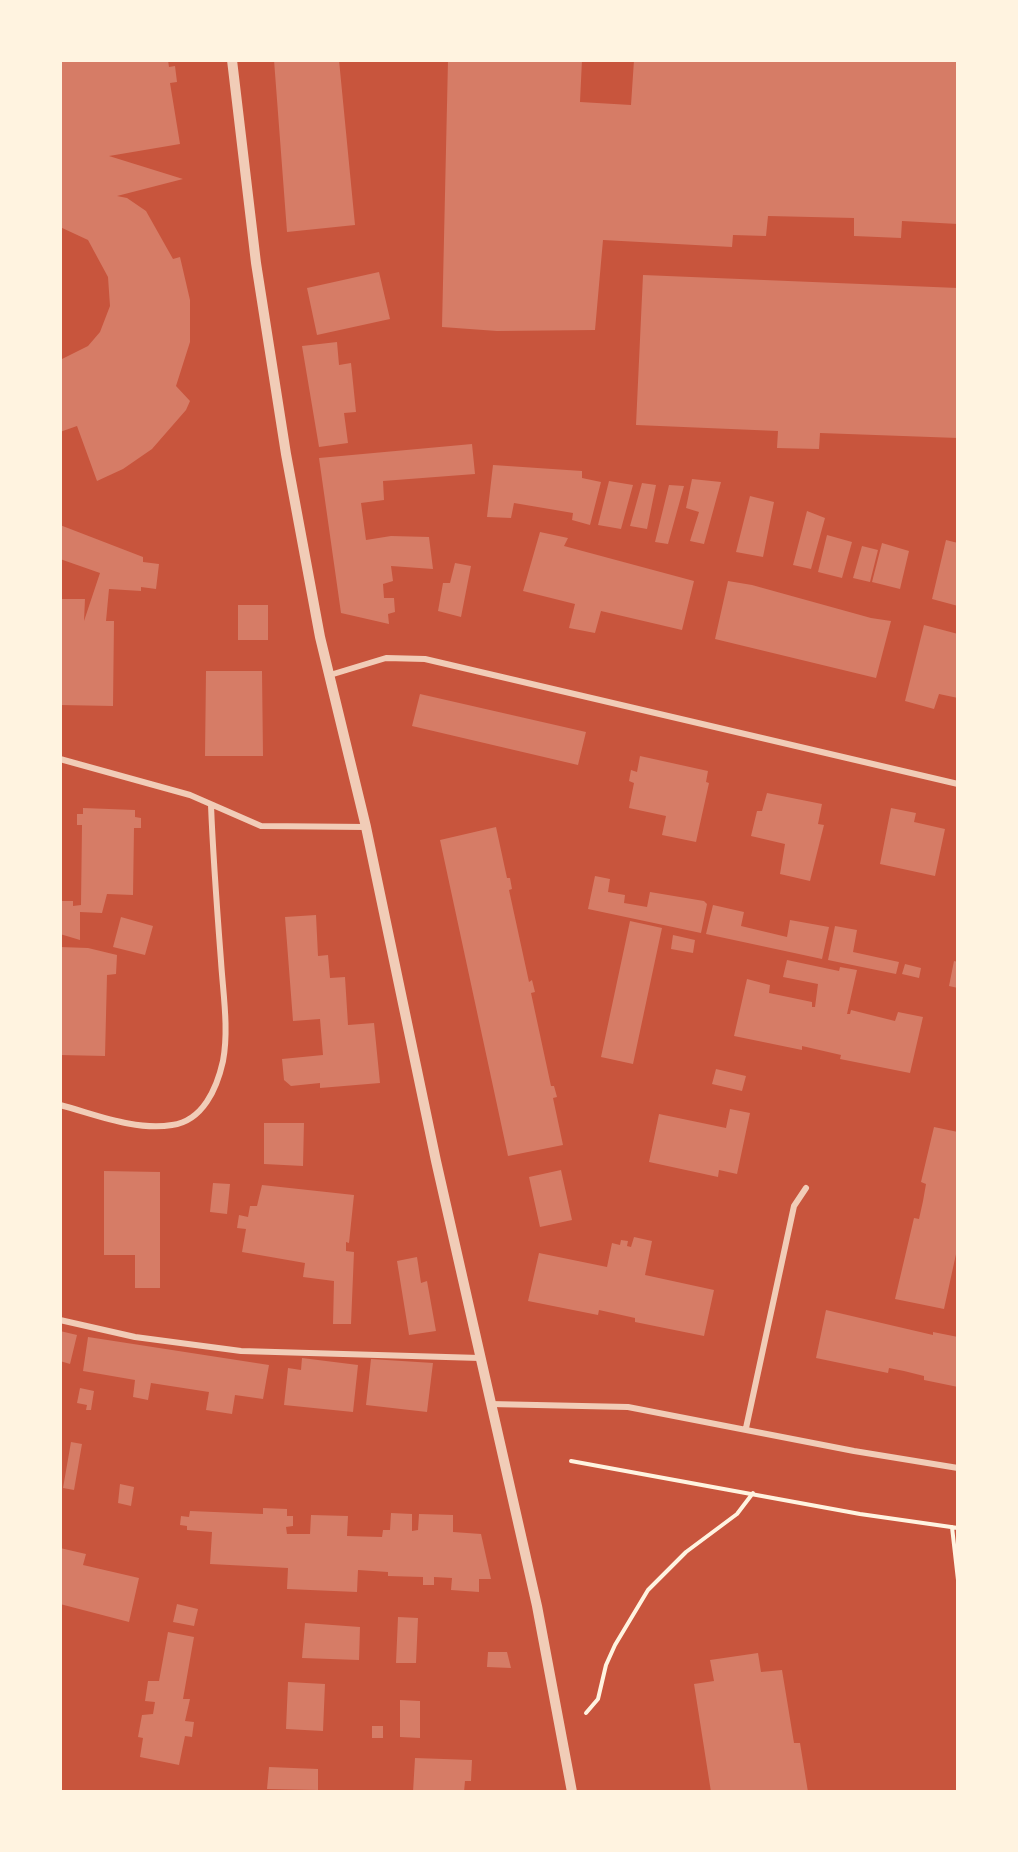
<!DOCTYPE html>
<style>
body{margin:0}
#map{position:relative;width:1018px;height:1852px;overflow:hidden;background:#c8553d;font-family:Signika,sans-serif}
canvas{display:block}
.frame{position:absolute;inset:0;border:62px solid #fff3e0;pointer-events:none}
</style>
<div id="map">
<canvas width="1018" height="1852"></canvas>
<div class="frame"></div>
</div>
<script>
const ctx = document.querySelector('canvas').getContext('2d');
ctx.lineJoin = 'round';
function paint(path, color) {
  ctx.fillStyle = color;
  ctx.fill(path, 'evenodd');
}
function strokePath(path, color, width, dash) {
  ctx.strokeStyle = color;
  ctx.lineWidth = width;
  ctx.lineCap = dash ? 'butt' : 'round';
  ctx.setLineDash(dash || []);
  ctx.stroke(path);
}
paint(new Path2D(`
 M 60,60 L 168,60 L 169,67 L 175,66 L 177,82 L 170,83 L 180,144 L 109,156 L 183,179 L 117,196 L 127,198 L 146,211 L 173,259 L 180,257 L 190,300 L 190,342 L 176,386 L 190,401 L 186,410 L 152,449 L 123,469 L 97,481 L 77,426 L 60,432 L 60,360 L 88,346 L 100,332 L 110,306 L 108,277 L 88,240 L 60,227 Z
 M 274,60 L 339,60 L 355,225 L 287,232 Z
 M 448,60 L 582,60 L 580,102 L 631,105 L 634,60 L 958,60 L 958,224 L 902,221 L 901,238 L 854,236 L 854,218 L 768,216 L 766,236 L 733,235 L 732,247 L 603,240 L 595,330 L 497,331 L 442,327 Z
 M 379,272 L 390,319 L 317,335 L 307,288 Z
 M 643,275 L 958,288 L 958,438 L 820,433 L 819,449 L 777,448 L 778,431 L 636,425 Z
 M 337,342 L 339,365 L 351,363 L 356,412 L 344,413 L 348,443 L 319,447 L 302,346 Z
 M 472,444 L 475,474 L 383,481 L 384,500 L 361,503 L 366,540 L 391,536 L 429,537 L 433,569 L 391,566 L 393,581 L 383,584 L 384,598 L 394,598 L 395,612 L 388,614 L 389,624 L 341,613 L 319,458 Z
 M 493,465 L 582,471 L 582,478 L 601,482 L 590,525 L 572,520 L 573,513 L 514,503 L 511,518 L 487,517 Z
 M 692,479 L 721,482 L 704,544 L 690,541 L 699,512 L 686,508 Z
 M 609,481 L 633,485 L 621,529 L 598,525 Z
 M 642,483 L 656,485 L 647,529 L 630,526 Z
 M 669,485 L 684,486 L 668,544 L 655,542 Z
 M 750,496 L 774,502 L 763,557 L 736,552 Z
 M 807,511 L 825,518 L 811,569 L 793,565 Z
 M 60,525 L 143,557 L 143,562 L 159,564 L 156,589 L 141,587 L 141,591 L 109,589 L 106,621 L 114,621 L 113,706 L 60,705 L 60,599 L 85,599 L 84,621 L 100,573 L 60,559 Z
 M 540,532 L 568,538 L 564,546 L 694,581 L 682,630 L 601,611 L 595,633 L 569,628 L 575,604 L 523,591 Z
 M 827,535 L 852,542 L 842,578 L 818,572 Z
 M 946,540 L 958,543 L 958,606 L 932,599 Z
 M 882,543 L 909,551 L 900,589 L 872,582 Z
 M 862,546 L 878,550 L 870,582 L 853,578 Z
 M 455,563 L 471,566 L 461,617 L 438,611 L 443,583 L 450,583 Z
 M 728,581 L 752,585 L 871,618 L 891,621 L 876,678 L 715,639 Z
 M 238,605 L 268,605 L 268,640 L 238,640 Z
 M 924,625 L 958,634 L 958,698 L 939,694 L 934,709 L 905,701 Z
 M 206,671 L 262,671 L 263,756 L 205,756 Z
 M 420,694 L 586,732 L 578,765 L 412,726 Z
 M 640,756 L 708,771 L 706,782 L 709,783 L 696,842 L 662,835 L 666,816 L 629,808 L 634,783 L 629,781 L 631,770 L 637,772 Z
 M 767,793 L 822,804 L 818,824 L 824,825 L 810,881 L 780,874 L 785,844 L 751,836 L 757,811 L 762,811 Z
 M 83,808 L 135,810 L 135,817 L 141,818 L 141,828 L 134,828 L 133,895 L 107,894 L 102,913 L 80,912 L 80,940 L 60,934 L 60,901 L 73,901 L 73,906 L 81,905 L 82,825 L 77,825 L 77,814 L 83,814 Z
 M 891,808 L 916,813 L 914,822 L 945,829 L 935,876 L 880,864 Z
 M 496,827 L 507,878 L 510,878 L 512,889 L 509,890 L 529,982 L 532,980 L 535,992 L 531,993 L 551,1086 L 554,1086 L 557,1097 L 553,1098 L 563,1145 L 508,1156 L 440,840 Z
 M 595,876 L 610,879 L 608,892 L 625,895 L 624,903 L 647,907 L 650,892 L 704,901 L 707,904 L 701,933 L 588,909 Z
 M 713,905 L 744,912 L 741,926 L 787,937 L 790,920 L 829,927 L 822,959 L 706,934 Z
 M 316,915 L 318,956 L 328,955 L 330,978 L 345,977 L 348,1025 L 374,1023 L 380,1083 L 320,1088 L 320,1083 L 291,1086 L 284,1080 L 282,1059 L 323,1055 L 320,1019 L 293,1021 L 285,917 Z
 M 121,917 L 153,926 L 145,955 L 113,947 Z
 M 630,921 L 662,928 L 633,1064 L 601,1057 Z
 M 835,926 L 857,930 L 853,952 L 899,962 L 896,974 L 828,960 Z
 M 673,935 L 695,940 L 693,953 L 671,949 Z
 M 60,947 L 88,948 L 117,955 L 116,974 L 107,975 L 105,1056 L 60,1055 Z
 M 787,960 L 839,971 L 840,967 L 857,970 L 847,1014 L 850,1014 L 851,1010 L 895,1021 L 898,1012 L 923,1017 L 910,1073 L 840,1059 L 841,1055 L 802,1046 L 802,1050 L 734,1036 L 747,979 L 770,985 L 769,993 L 812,1002 L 812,1007 L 815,1007 L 818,984 L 783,977 Z
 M 954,961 L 958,962 L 958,988 L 949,986 Z
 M 905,964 L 921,968 L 919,978 L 902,974 Z
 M 716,1069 L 746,1076 L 742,1091 L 712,1084 Z
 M 730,1109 L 750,1113 L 737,1174 L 719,1170 L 718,1177 L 649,1162 L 659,1114 L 726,1128 Z
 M 264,1123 L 304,1123 L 303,1166 L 264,1164 Z
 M 934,1127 L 958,1132 L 958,1245 L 944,1309 L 895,1299 L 914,1218 L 919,1219 L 923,1201 L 926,1184 L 921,1182 Z
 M 561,1170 L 572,1220 L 540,1227 L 529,1177 Z
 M 104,1171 L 160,1172 L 160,1288 L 135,1288 L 135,1255 L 104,1255 Z
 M 213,1183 L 230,1184 L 227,1214 L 210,1212 Z
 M 262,1185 L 354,1195 L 349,1243 L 346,1242 L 346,1251 L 354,1252 L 351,1324 L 333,1324 L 334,1281 L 303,1277 L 305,1263 L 242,1252 L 246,1229 L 237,1228 L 239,1215 L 248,1217 L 250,1206 L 257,1206 Z
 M 634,1237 L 652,1241 L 645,1275 L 714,1290 L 704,1336 L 635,1322 L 635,1318 L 599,1310 L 598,1315 L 528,1301 L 539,1253 L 607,1267 L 612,1243 L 620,1245 L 621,1240 L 628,1241 L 627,1246 L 631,1247 Z
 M 417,1257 L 421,1283 L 427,1281 L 436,1331 L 409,1335 L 397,1261 Z
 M 826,1310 L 933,1335 L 933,1332 L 958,1337 L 958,1387 L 924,1380 L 924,1376 L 904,1371 L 889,1368 L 888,1373 L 816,1358 Z
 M 60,1331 L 77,1335 L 70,1364 L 60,1361 Z
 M 88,1337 L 269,1365 L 263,1399 L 235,1395 L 232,1414 L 206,1410 L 209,1392 L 151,1383 L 148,1400 L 133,1397 L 135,1380 L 83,1371 Z
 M 302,1358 L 358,1365 L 353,1412 L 284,1405 L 288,1368 L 301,1370 Z
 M 371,1359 L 433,1363 L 427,1412 L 366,1405 Z
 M 80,1388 L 94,1391 L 91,1410 L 86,1410 L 87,1405 L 77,1403 Z
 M 71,1442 L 82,1444 L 74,1490 L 63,1488 Z
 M 120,1484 L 134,1487 L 131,1506 L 118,1503 Z
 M 263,1508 L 287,1509 L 287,1516 L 293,1516 L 293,1526 L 286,1527 L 287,1534 L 310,1534 L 311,1515 L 348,1516 L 347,1536 L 382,1537 L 383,1530 L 390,1530 L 391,1513 L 412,1514 L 412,1531 L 418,1530 L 419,1514 L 453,1515 L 453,1532 L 481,1534 L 491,1579 L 479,1579 L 479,1592 L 451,1590 L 452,1578 L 434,1577 L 434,1585 L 423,1585 L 423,1577 L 388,1576 L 388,1572 L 358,1570 L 357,1592 L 287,1589 L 288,1568 L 210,1564 L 212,1532 L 187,1530 L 187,1526 L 180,1525 L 181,1516 L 189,1517 L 190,1511 L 263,1514 Z
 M 60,1548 L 86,1554 L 83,1565 L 139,1578 L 129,1622 L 60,1604 Z
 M 177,1604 L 198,1609 L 194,1626 L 173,1622 Z
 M 398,1617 L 418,1618 L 416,1663 L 396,1663 Z
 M 305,1623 L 360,1627 L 359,1660 L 302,1658 Z
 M 168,1632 L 194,1637 L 183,1699 L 190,1699 L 185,1721 L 194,1722 L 192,1737 L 185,1736 L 179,1765 L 140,1757 L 143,1738 L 138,1737 L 142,1715 L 153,1714 L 155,1702 L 145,1701 L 148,1681 L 159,1681 Z
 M 488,1652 L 507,1652 L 511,1668 L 487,1667 Z
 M 758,1653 L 761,1672 L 782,1670 L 794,1743 L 800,1743 L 808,1792 L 711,1792 L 694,1684 L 714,1681 L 710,1660 Z
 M 288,1682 L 325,1684 L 323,1731 L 286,1729 Z
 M 400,1700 L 420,1701 L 420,1738 L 400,1737 Z
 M 372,1726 L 383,1726 L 383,1738 L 372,1738 Z
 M 415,1758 L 472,1760 L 471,1781 L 465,1781 L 464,1792 L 413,1792 Z
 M 269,1767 L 318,1769 L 318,1790 L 267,1789 Z`), '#d67c66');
strokePath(new Path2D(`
 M 571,1461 L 860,1514 L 958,1528
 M 952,1527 L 958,1580
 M 586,1713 L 598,1699 L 606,1665 L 615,1645 L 648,1590 L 686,1552 L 737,1514 L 753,1493`), '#fff3e0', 4);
strokePath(new Path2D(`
 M 330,675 L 386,658 L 425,659 L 958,784
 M 60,759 L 190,795 L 261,826 L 366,827
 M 60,1105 C 95,1114 135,1131 172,1125 C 203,1121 217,1088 223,1061 C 229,1029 223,993 221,961 C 217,909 213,857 211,805
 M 60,1320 L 135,1337 L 241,1351 L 480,1358
 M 490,1404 L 628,1407 L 854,1451 L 958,1468
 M 746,1428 L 794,1206 L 806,1188`), '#f1ccb7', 6);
strokePath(new Path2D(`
 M 232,60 L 256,263 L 286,454 L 320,637 L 366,827 L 436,1161 L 537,1606 L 572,1792`), '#f1ccb7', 10);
</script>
